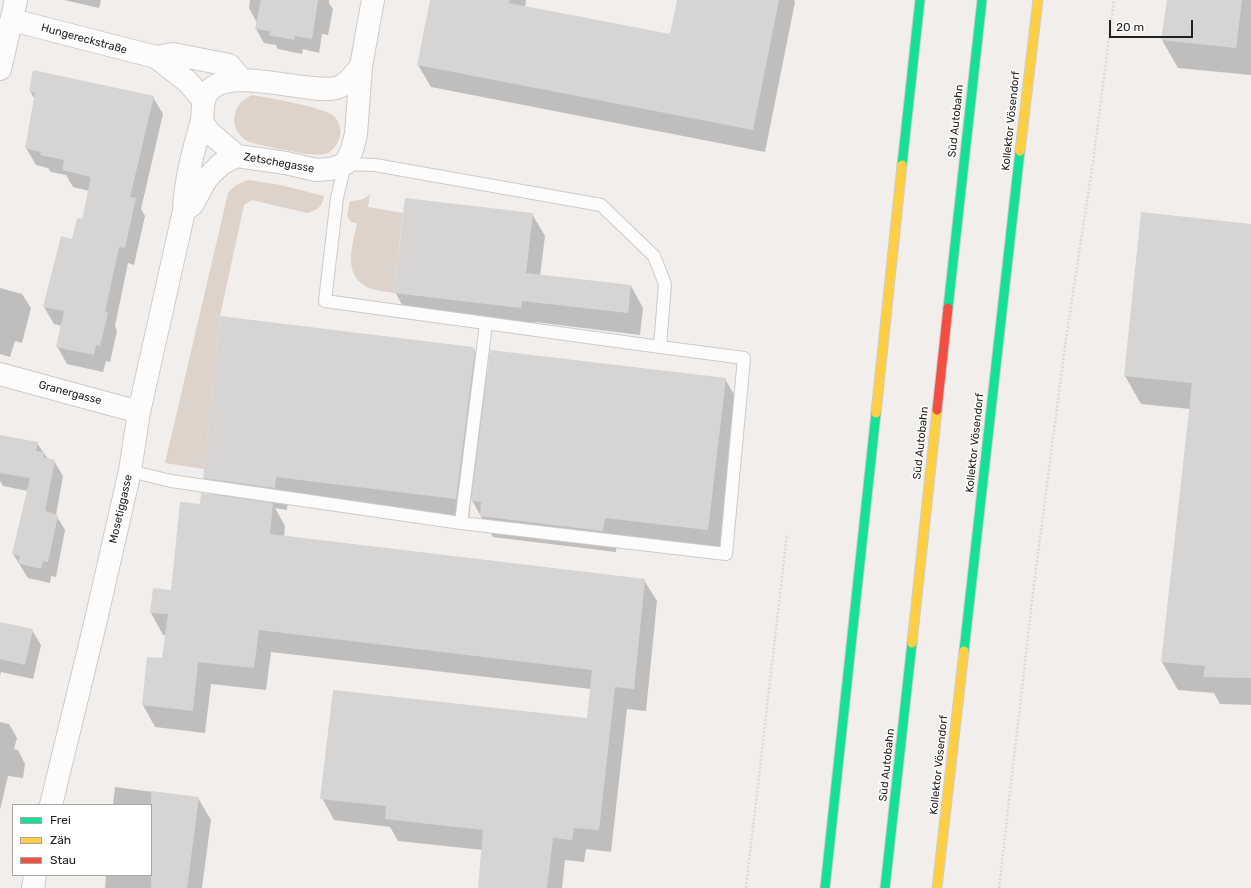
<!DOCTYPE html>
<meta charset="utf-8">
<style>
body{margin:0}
#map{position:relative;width:1251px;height:888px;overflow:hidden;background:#f1eeec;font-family:Rubik,sans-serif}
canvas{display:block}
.legend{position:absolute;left:12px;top:804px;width:140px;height:72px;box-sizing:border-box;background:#fff;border:1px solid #a7a6a5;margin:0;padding:5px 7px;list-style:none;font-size:12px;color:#23211f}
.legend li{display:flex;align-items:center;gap:8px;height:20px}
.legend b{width:20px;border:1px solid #a7a6a5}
.scale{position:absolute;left:1109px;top:20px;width:84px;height:18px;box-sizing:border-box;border:2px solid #23211f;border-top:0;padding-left:5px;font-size:12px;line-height:14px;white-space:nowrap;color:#23211f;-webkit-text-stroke:3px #fff;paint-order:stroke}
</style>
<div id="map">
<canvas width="1251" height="888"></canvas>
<ul class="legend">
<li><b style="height:5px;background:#16e098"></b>Frei</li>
<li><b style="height:5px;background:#ffcf43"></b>Zäh</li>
<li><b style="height:5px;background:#f24e42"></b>Stau</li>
</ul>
<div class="scale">20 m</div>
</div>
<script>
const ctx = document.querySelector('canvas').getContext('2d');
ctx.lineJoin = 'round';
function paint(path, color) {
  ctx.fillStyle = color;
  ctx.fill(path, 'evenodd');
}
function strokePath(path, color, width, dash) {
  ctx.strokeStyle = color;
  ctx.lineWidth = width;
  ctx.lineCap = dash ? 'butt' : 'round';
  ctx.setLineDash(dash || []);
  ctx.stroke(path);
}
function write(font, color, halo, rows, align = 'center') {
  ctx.font = font + ' Rubik,sans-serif';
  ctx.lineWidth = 3;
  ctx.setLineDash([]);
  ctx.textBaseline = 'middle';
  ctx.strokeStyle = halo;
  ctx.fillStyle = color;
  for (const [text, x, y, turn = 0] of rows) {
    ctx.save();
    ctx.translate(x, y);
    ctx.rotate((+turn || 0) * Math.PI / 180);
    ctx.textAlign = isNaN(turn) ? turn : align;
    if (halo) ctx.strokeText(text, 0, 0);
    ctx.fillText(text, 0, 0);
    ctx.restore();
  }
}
paint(new Path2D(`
 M 252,95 C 266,97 326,108 334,116 C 345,127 341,145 328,153 C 322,156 303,154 296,152 C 286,150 251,144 245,140 C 237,134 232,124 235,114 C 237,104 243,100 252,95 Z
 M 249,180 L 281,185 L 324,196 C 322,207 318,210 307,213 L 252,200 L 244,205 L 220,316 L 204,469 L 165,463 L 228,193 C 234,186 240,182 249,180 Z
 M 370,194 L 368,207 L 403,213 L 394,293 C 387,292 379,291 372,289 C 341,278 352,247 357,223 L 351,222 L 347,216 L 350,201 C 358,201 364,200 370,194 Z`), '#ded3ca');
paint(new Path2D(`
 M 64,0 L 101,0 L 99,8 Z
 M 250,0 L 329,0 L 329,3 L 333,9 L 328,35 L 322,34 L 319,53 L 303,49 L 302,54 L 278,49 L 276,45 L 264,43 L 256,29 L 257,23 L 249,8 Z
 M 431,0 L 526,0 L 525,7 L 671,35 L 678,0 L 794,0 L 795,2 L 765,152 L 431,87 L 418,65 Z
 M 1168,0 L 1251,0 L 1251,75 L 1178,68 L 1162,40 Z
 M 30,91 L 153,97 L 163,114 L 141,209 L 145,216 L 134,265 L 128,263 L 115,326 L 117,331 L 110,362 L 106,361 L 103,372 L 67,364 L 57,346 L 62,326 L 54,324 L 44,307 L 83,220 L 89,191 L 73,187 L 66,175 L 51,172 L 48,168 L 36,165 L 26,148 L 35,100 Z
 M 532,214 L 545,236 L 540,276 L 631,286 L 643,308 L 640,335 L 535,322 L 534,330 L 407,314 L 395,292 Z
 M 1251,225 L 1251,705 L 1220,704 L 1214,693 L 1178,690 L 1162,662 L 1190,409 L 1141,404 L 1125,376 Z
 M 0,288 L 22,294 L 31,308 L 22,343 L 15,341 L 10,357 L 0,354 Z
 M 474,349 L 488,373 L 725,379 L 738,401 L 720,551 L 617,539 L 616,552 L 493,537 L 471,499 L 469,521 L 288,499 L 287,510 L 275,508 L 285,526 L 284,537 L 644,580 L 657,601 L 646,711 L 627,709 L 611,852 L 586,849 L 584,862 L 565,860 L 562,888 L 479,888 L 483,850 L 398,841 L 390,827 L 334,820 L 322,798 L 588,720 L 591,689 L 271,652 L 266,690 L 211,684 L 205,733 L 155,727 L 143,705 L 163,659 L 166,635 L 163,635 L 151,613 L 171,591 L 201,505 L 214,496 L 204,478 Z
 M 0,439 L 37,443 L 48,459 L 54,461 L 63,476 L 56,515 L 65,530 L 56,577 L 51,576 L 50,583 L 28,578 L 13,554 L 28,491 L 3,486 L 0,481 Z
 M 0,623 L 32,630 L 41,645 L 33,679 L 1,672 L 0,676 Z
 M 0,722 L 9,724 L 17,738 L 14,749 L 18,750 L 25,764 L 23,778 L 8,776 L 0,810 Z
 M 115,787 L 198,798 L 211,820 L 202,888 L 105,888 L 106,875 L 151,875 L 151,805 L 113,805 Z`), '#0003');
paint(new Path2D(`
 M 261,0 L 318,0 L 312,39 L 295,36 L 294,40 L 269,35 L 270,31 L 255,29 Z
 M 430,0 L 510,0 L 509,3 L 670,34 L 677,0 L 779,0 L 753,130 L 417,65 Z
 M 1167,0 L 1242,0 L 1236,48 L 1161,40 Z
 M 33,70 L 154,96 L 130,197 L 136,198 L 125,248 L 119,247 L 105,312 L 108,313 L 100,346 L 96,345 L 94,355 L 56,347 L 64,311 L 43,307 L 61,236 L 72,239 L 77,218 L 82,219 L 91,177 L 62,170 L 64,160 L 40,155 L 41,152 L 25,148 L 35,93 L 29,91 Z
 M 405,198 L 533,213 L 526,273 L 631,285 L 628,313 L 522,301 L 521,308 L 394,293 Z
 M 1141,212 L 1251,224 L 1251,678 L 1203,677 L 1205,666 L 1161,662 L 1192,383 L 1124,376 Z
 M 220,316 L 473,347 L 473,348 L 475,349 L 456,499 L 276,477 L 275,488 L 203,478 Z
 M 490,350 L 726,378 L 708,530 L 605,518 L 603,531 L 480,516 L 481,502 L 471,501 Z
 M 0,435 L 38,442 L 36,451 L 44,452 L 43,457 L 55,460 L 45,511 L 58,515 L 48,562 L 43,561 L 41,569 L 18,563 L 20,556 L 12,554 L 30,478 L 0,473 Z
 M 201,493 L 273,503 L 270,534 L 645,579 L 634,689 L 615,687 L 599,830 L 574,828 L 572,840 L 553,838 L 547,888 L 478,888 L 483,830 L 385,819 L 386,806 L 320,799 L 333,690 L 587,718 L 592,670 L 259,630 L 254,668 L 198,662 L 193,711 L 142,705 L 147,657 L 162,658 L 168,614 L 150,613 L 153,588 L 171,590 L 180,502 L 200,504 Z
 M 0,622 L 33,629 L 25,665 L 0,659 Z
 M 151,791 L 199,797 L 187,888 L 151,888 Z`), '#d7d5d3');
const lane = new Path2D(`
 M 130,471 L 171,481 L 461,523 L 726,554 L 744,358 C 604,340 464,320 325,301 L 337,198 L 345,164 L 375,165 L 601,205 L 654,256 L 665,284 L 660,347
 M 461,523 L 486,324`);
const street = new Path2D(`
 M 12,20 L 156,57 L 188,82 L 204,101
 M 156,57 L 173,54 L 229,65 L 242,80
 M 0,69 L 16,0
 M 202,122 L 209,132 L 237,156 L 286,163 L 316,170 L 331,169 L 345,164 L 352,150 L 356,134 L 361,66 L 373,0
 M 184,211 L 192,205 L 207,178 L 221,164 L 237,156
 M 0,374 L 139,412
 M 51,805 L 95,624 L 130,471 L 139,412 L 184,211 C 185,181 193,152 201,124 C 204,116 201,105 205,97 C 221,61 305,95 336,88 C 347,85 354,75 361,66
 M 33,888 L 35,875`);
const fast = new Path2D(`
 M 902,165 L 920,0
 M 948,308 L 982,0
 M 964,651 L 1020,151
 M 825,888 L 876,413
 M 885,888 L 912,643`);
const slow = new Path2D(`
 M 1020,151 L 1038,0
 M 876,413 L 902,165
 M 912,643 L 937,410
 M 937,888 L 964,651`);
const jam = new Path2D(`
 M 937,410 L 948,308`);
strokePath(lane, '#cdcbc9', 14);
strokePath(street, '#cdcbc9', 24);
strokePath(fast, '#cecccb', 11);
strokePath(slow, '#cecccb', 11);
strokePath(jam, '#cecccb', 11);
strokePath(new Path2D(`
 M 746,888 L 787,534
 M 999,888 L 1034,584 L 1066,339 L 1093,162 L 1114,0`), '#dcdad9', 2.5, [2, 2]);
strokePath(lane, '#fdfcfc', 12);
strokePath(street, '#fdfcfc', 22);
strokePath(fast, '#16e098', 9);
strokePath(slow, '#ffcf43', 9);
strokePath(jam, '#f24e42', 9);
write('11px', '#23211f', '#fff', [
 ["Hungereckstraße",84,39,15],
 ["Süd Autobahn",956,121,-84],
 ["Kollektor Vösendorf",1011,121,-84],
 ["Zetschegasse",279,163,10],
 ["Granergasse",70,393,15],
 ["Süd Autobahn",921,443,-84],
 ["Kollektor Vösendorf",975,443,-84],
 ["Mosetiggasse",121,509,-77],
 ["Süd Autobahn",887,765,-84],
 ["Kollektor Vösendorf",939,765,-84]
]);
</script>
